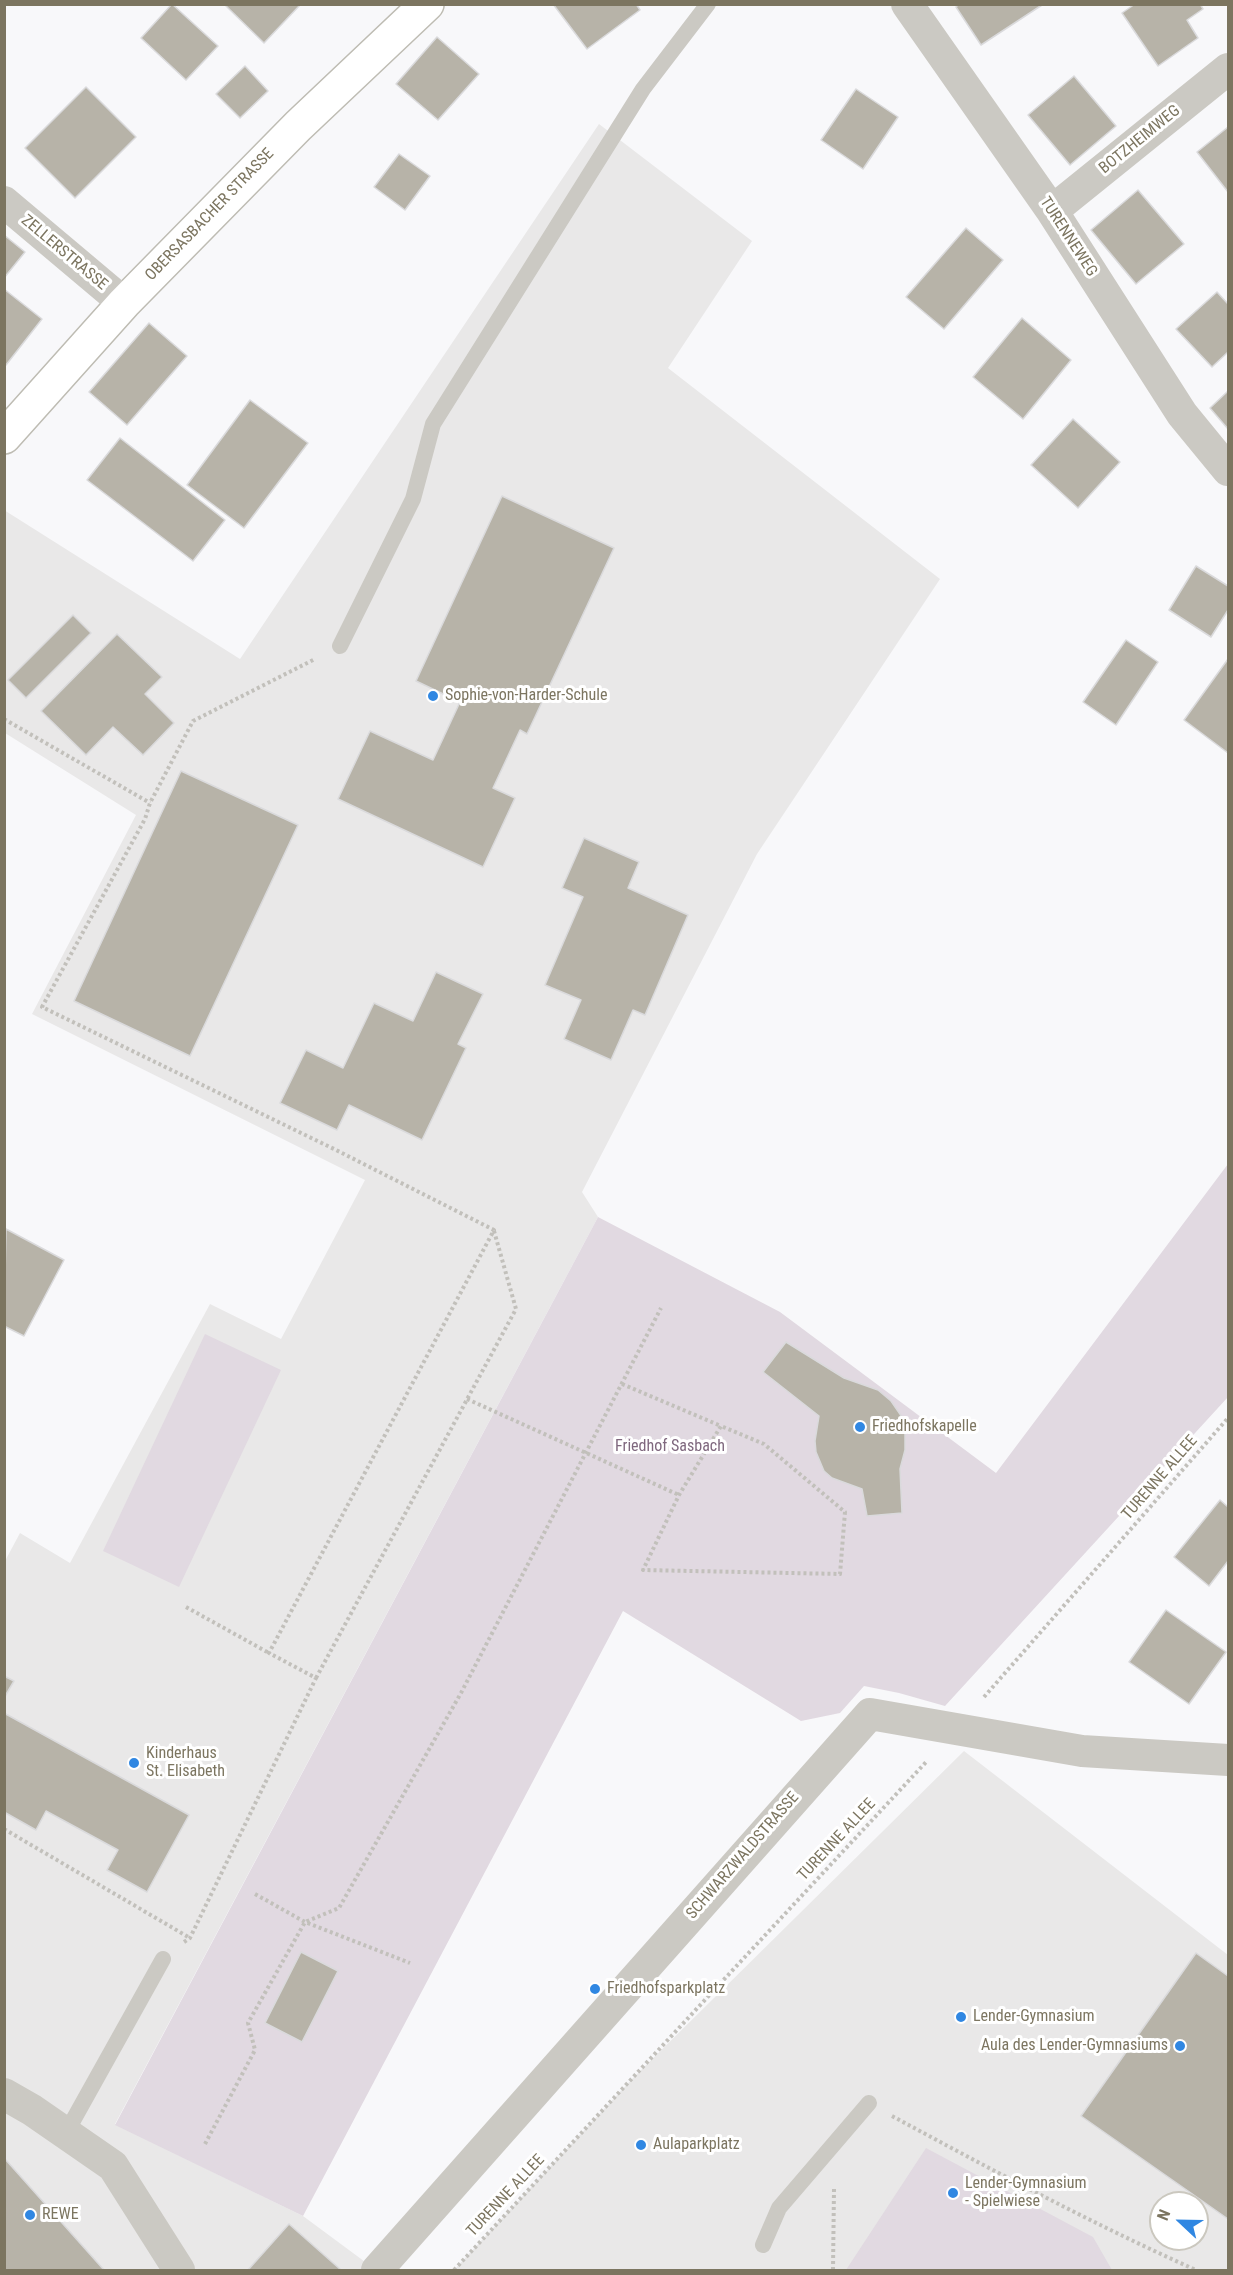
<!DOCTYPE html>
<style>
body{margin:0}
#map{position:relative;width:1233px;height:2275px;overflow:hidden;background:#f8f8fa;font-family:"Roboto Condensed",sans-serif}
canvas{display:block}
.frame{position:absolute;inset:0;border:6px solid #7c7560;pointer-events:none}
.north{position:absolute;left:1149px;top:2191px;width:60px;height:60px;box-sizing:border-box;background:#fff;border:2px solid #cbc8bf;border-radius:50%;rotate:292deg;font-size:16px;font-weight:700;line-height:24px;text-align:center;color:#7c7560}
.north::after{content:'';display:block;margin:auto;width:21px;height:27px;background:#3087e2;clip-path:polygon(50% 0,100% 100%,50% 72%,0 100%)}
</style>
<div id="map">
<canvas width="1233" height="2275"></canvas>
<div class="frame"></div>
<div class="north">N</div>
</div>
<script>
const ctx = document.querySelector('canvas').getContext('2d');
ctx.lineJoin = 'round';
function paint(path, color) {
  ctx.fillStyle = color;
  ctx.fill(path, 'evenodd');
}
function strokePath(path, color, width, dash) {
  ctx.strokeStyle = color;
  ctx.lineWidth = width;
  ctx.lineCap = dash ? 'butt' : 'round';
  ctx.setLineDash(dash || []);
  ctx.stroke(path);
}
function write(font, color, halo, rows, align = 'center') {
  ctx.font = font + ' "Roboto Condensed",sans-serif';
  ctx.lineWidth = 6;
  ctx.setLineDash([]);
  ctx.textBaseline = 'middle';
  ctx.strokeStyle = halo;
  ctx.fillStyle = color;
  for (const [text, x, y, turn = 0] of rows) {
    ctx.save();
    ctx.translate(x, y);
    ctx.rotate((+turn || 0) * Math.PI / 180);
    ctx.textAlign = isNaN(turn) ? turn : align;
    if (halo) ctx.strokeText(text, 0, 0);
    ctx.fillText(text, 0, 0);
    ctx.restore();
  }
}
paint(new Path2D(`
 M 599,124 L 752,241 L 668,368 L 940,579 L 757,854 L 582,1192 L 598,1217 L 115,2124 L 303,2216 L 376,2270 L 5,2270 L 5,1561 L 20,1533 L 70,1563 L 210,1304 L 281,1339 L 365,1180 L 32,1014 L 136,815 L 5,733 L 4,510 L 240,659 Z
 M 964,1751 L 1228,1955 L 1228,2270 L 454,2270 L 632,2079 ZM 1161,2203 L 1197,2203 L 1197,2239 L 1161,2239 Z`), '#e9e8e8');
paint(new Path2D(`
 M 1228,1164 L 1228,1397 L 945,1706 L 899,1693 L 864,1686 L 840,1713 L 801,1721 L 623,1611 L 303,2216 L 115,2125 L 598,1217 L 780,1312 L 996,1473 Z
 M 205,1334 L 281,1370 L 179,1587 L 103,1551 Z
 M 926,2148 L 1093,2237 L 1112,2270 L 846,2270 Z`), '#e1d9e1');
const building = new Path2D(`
 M 172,4 L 218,46 L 186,80 L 141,38 Z
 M 224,4 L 301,4 L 264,43 Z
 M 553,4 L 636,4 L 640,10 L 587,49 Z
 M 959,4 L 1042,4 L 1042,5 L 981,45 L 956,7 Z
 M 1135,4 L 1200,4 L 1203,9 L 1187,20 L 1198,38 L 1158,66 L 1122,13 Z
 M 437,37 L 479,74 L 438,120 L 396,84 Z
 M 245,66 L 268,91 L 240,118 L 216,94 Z
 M 1074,76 L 1116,126 L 1070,165 L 1028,115 Z
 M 86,87 L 136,137 L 75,198 L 25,148 Z
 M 856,89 L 898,117 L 863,169 L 821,140 Z
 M 1228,127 L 1228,192 L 1197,152 Z
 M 399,154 L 430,176 L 405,210 L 374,187 Z
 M 1138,190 L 1184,244 L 1136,284 L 1091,230 Z
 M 966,228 L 1003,260 L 944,329 L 906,297 Z
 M 4,235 L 25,252 L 4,278 Z
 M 4,289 L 42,319 L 6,365 L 4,364 Z
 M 1217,292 L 1228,304 L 1228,352 L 1212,367 L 1176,329 Z
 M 1022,318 L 1071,360 L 1023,419 L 973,377 Z
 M 149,323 L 187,356 L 127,425 L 89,392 Z
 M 1228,391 L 1228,429 L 1210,408 Z
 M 250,400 L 308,443 L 244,528 L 187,485 Z
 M 1073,419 L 1120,462 L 1078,508 L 1031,465 Z
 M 120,438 L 225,520 L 193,561 L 87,480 Z
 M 502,496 L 614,548 L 527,734 L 520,730 L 493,788 L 515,798 L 483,867 L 338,799 L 370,731 L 433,760 L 460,702 L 416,681 Z
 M 1196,566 L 1228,586 L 1228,610 L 1211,637 L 1169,610 Z
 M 73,615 L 91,633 L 26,698 L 8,680 Z
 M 117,634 L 162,677 L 145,694 L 174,723 L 143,755 L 113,727 L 86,755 L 41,711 Z
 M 1126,640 L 1158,662 L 1116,725 L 1083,702 Z
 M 1228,659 L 1228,753 L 1184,720 Z
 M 181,771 L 298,825 L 190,1056 L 74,1001 Z
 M 584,838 L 639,862 L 628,888 L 688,915 L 645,1015 L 633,1010 L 611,1060 L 564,1039 L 581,1000 L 545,985 L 583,897 L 562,888 Z
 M 436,972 L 483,994 L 458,1044 L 466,1048 L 422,1140 L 349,1105 L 337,1130 L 280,1103 L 306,1050 L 343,1068 L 374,1003 L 413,1021 Z
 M 6,1229 L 64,1260 L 24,1336 L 4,1326 Z
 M 786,1342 L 844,1378 L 878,1390 L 891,1401 L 902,1417 L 905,1430 L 905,1450 L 900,1469 L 902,1513 L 867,1516 L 862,1489 L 832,1478 L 824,1471 L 816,1452 L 815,1441 L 819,1416 L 763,1372 Z
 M 1220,1500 L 1228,1507 L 1228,1561 L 1209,1586 L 1174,1557 Z
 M 1166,1610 L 1226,1652 L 1189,1704 L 1129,1662 Z
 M 4,1676 L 14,1681 L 4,1698 Z
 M 4,1713 L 189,1815 L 147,1892 L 107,1870 L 118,1850 L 46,1811 L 36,1830 L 4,1812 Z
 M 301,1952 L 338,1971 L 302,2042 L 265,2023 Z
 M 1196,1953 L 1228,1976 L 1228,2219 L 1081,2116 Z
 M 5,2159 L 104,2270 L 4,2270 Z
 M 289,2224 L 341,2270 L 248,2270 Z`);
paint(building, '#b7b3a8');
strokePath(building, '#dadadc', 1.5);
const secondary = new Path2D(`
 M 4,437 L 124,303 L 298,126 L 427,4`);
strokePath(secondary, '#bebcb3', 36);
strokePath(new Path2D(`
 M 4,719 L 150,803
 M 622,1384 L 721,1426 L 679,1495 L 643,1570 L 840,1574 L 845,1512 L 764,1444 L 721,1426
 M 467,1399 L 679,1495
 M 186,1607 L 269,1653
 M 316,1678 L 516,1309 L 494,1231
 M 984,1697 L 1228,1418
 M 4,1829 L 190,1938
 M 255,1894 L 305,1922 L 410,1963
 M 184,1942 L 190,1938 L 316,1678 L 269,1653 L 494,1230 L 334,1149 L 42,1007 L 145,819 L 150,803 L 193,721 L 315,659
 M 892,2116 C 992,2170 1093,2224 1196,2270
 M 205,2144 L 255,2050 L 248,2023 L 305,1922 L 339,1908 L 461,1693 L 661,1308
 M 454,2270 L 927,1761
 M 833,2270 L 834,2188`), '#c2c0bb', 4, [3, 3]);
strokePath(new Path2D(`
 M 340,646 L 413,499 L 433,424 L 643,89 L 708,4
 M 66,2133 L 163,1959
 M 763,2245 L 779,2208 L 869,2103`), '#cbc9c3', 16);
strokePath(new Path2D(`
 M 907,4 L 1052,211 L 1182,414 L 1228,470
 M 4,202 L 124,303
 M 1052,211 L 1228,69
 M 4,2094 L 32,2110 L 113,2166 L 179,2270
 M 377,2270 L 870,1714 L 1082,1751 L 1228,1760`), '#cbc9c3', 32);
strokePath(secondary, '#fff', 33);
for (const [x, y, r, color] of [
 [433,696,6,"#3087e2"],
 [860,1427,6,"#3087e2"],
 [134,1763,6,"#3087e2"],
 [595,1989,6,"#3087e2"],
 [961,2017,6,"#3087e2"],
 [1180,2046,6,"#3087e2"],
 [641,2145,6,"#3087e2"],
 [953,2193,6,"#3087e2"],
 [30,2215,6,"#3087e2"]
]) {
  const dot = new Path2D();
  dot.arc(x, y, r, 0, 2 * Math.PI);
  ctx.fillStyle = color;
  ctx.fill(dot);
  strokePath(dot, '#fff', 2);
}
write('16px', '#7c7560', '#fff', [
 ["BOTZHEIMWEG",1140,140,-39],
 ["OBERSASBACHER STRASSE",210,215,-46],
 ["TURENNEWEG",1068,237,57],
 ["ZELLERSTRASSE",64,253,40],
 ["TURENNE ALLEE",1160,1478,-49],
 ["TURENNE ALLEE",837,1840,-47],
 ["SCHWARZWALDSTRASSE",743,1856,-49],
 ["TURENNE ALLEE",506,2196,-47]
]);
write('16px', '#7c7560', '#fff', [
 ["Sophie-von-Harder-Schule",445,696],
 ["Friedhofskapelle",872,1427],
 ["Kinderhaus",146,1754],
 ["St. Elisabeth",146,1772],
 ["Friedhofsparkplatz",607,1989],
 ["Lender-Gymnasium",973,2017],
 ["Aula des Lender-Gymnasiums",1168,2046,"right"],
 ["Aulaparkplatz",653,2145],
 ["Lender-Gymnasium",965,2184],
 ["- Spielwiese",965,2202],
 ["REWE",42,2215]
], 'left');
write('16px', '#7f687e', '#fff', [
 ["Friedhof Sasbach",670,1447]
]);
</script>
